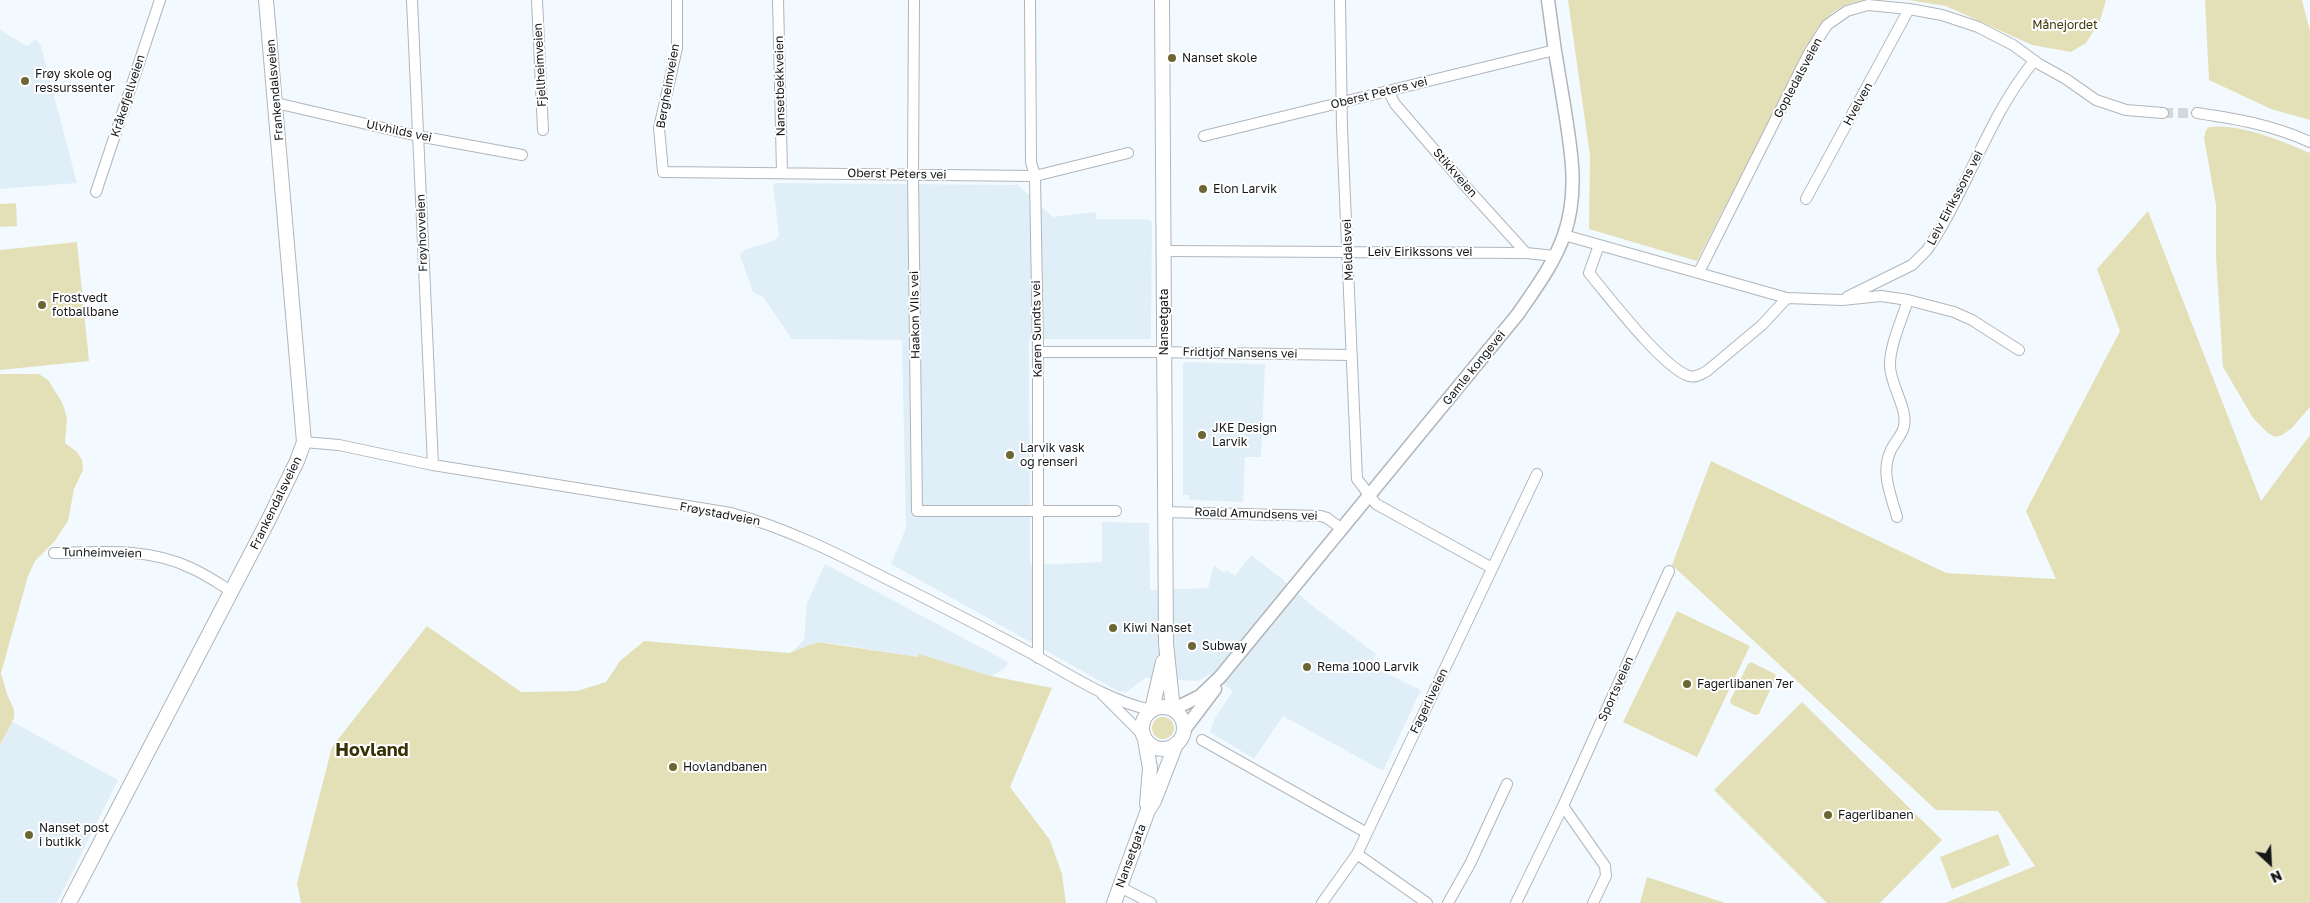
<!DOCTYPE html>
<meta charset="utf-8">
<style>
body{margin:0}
#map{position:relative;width:2310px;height:903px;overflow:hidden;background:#f3faff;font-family:"Golos Text",sans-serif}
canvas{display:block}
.north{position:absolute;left:2245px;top:838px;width:50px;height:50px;-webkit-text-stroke:4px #fff;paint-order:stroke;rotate:155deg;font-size:14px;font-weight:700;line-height:20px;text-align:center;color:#151719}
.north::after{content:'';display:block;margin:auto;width:18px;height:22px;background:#151719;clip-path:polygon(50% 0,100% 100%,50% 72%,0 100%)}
</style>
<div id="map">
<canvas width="2310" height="903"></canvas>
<div class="north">N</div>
</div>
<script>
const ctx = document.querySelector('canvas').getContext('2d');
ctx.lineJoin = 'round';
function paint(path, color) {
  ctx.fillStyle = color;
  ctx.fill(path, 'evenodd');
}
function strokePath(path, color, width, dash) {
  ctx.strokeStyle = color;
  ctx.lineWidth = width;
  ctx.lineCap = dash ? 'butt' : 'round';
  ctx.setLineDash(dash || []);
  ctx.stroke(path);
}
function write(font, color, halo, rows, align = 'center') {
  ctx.font = font + ' "Golos Text",sans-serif';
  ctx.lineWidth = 4;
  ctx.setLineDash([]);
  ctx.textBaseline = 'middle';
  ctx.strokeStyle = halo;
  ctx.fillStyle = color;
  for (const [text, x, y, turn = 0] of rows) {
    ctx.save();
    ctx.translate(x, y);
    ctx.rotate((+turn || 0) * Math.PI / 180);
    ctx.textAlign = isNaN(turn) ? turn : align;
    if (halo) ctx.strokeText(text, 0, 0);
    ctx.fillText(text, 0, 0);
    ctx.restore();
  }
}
paint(new Path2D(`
 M 0,30 L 27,46 L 36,39 L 41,46 L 77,183 L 0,189 Z
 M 775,183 L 1018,185 L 1053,217 L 1096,212 L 1096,219 L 1148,219 L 1152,222 L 1151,339 L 1029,339 L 1030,565 L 1102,562 L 1102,522 L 1149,523 L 1150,590 L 1208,588 L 1214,565 L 1224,573 L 1226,570 L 1235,576 L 1251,555 L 1282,579 L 1310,604 L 1376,654 L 1371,666 L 1421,690 L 1383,771 L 1283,716 L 1254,759 L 1210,732 L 1215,718 L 1233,691 L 1210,674 L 1198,681 L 1145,678 L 1127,692 L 1118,691 L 891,564 L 906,528 L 902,340 L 792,339 L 763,297 L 753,292 L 740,256 L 744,250 L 774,241 L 779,235 L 773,185 Z
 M 1186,362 L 1265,364 L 1261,457 L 1245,457 L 1243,502 L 1189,500 L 1189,495 L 1183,495 L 1183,364 Z
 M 825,564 L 1008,662 L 1007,665 L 1003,670 L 991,676 L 919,655 L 918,657 L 837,644 L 818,642 L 792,652 L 804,640 L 807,603 Z
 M 11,721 L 118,780 L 57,903 L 0,903 L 0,747 Z`), '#e0eef8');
paint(new Path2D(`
 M 1568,0 L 1864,0 C 1839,5 1830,12 1815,32 L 1697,261 L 1589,229 L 1590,156 Z
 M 1908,0 L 2106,0 L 2100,21 L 2086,43 L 2071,52 L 2032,45 L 1946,6 Z
 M 2205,0 L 2302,0 L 2310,31 L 2310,120 L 2271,109 L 2209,80 Z
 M 2209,127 C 2240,123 2282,141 2310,153 L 2310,407 L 2292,428 L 2282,435 L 2275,437 L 2268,433 L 2253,418 L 2223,367 L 2216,257 L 2216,205 L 2204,138 L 2206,130 Z
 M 16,203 L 17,226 L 0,227 L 0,204 Z
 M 2148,211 L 2261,501 L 2310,435 L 2310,903 L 1945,903 L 2035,866 L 1998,811 L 1936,810 L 1672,565 L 1711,461 L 1946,573 L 2056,579 L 2026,511 L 2120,331 L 2097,269 Z
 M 77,242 L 89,361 L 0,370 L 0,250 Z
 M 0,374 L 39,374 L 48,380 L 62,402 L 67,418 L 65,443 L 77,452 L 82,460 L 83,470 L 74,489 L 68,521 L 54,542 L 35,561 L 28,576 L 1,673 L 7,694 L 14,710 L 14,718 L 0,745 Z
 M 1677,611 L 1750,646 L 1697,757 L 1623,722 Z
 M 427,626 L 521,692 L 577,691 L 606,682 L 620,661 L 644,641 L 789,653 L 818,642 L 918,657 L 919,654 L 991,676 L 1052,688 L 1010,787 L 1050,840 L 1062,874 L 1066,903 L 301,903 L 297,883 L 332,747 Z
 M 1751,662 L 1775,674 L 1776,677 L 1759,714 L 1755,715 L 1731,704 L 1730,701 L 1748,664 Z
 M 1802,702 L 1942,840 L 1880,903 L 1827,903 L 1714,790 Z
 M1152 728a11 11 0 1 1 22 0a11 11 0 1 1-22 0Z
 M 1998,834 L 2010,865 L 1952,889 L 1940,857 Z
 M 1647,877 L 1725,903 L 1640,903 Z`), '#e3e0b7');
strokePath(new Path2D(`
 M 2163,113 L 2197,113`), '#d2d8dc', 10, [10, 5]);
const minor = new Path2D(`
 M 412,0 L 433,465
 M 537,0 L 543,130
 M 677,0 L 677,48 L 659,128 L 663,172 L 1035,176 L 1128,153
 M 778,0 L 782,172
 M 914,0 L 913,174 L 917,511 L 1116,511
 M 1030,0 L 1031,162 L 1035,176 L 1038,352 L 1038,658
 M 1340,0 L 1342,128 L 1357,479 L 1376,504 L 1492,568
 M 1388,91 L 1395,104 L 1468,189 L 1526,253
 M 276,103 L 418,136 L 522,155
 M 2197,113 C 2237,119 2273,125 2310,142
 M 1204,136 L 1555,50
 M 96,192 L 160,0
 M 1806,199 L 1909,9
 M 1564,235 L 1787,298 L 1842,300 L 1881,296 L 1908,300 L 1954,312 L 1972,320 L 2019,350
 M 1599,245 L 1589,273 C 1609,297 1663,368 1689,376 C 1696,378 1701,374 1707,371 L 1762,325 L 1787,298
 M 1164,251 L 1526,253 L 1555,256
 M 1699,272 L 1809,53 L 1827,25 L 1847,11 L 1868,5 L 1909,9 L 1942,15 L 1978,27 L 2013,45 L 2039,64 L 2066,79 L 2096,100 L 2126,110 L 2163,113
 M 1847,297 L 1912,265 L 1927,250 C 1968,190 1987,118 2034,61
 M 1038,352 L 1153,352 L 1351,355
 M 304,442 L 339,445 L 433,465 L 731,513 C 786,528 836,553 887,579 C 933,602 980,626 1025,650 C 1066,672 1105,700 1151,710
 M 1165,512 L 1321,516 L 1327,518 L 1342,529
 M 1897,517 C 1891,495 1880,472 1891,450 C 1894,443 1903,434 1904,426 C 1908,410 1891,385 1890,367 C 1889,347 1902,319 1908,300
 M 54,553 C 99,552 148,547 191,568 C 205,574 218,583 231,591
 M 1102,694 L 1142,734
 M 1202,740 L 1367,833
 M 1563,806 L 1605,866 L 1606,876 L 1593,903
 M 1357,854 L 1427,903
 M 1120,887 L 1151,903
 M 1322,903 L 1357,854 L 1537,474
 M 1448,903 L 1470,864 L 1507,784
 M 1516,903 L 1563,806 L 1669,571`);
const tertiary = new Path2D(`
 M 1174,709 L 1200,696 L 1220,677 L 1518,314 C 1535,289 1554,264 1564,235 C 1580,190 1570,144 1563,99 C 1557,66 1552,33 1548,0
 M 1184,730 L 1215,689`);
const secondary = new Path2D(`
 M 1162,0 L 1166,644 L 1173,709
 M1142 728a21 21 0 1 1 42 0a21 21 0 1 1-42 0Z
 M 1152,709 L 1163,662
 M 1145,740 L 1150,768 L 1147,804
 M 69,903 L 269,519 L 297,461 L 304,442 L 266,0
 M 1114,903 L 1148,810 L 1154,801 L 1176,744`);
strokePath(minor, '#b0b6bb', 12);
strokePath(tertiary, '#b0b6bb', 15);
strokePath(secondary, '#b0b6bb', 16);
strokePath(minor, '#fff', 10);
strokePath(tertiary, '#fff', 12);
strokePath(secondary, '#fff', 14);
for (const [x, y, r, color] of [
 [1172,58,5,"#6c6633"],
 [25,81,5,"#6c6633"],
 [1203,189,5,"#6c6633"],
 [42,305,5,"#6c6633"],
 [1202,435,5,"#6c6633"],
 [1010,455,5,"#6c6633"],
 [1113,628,5,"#6c6633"],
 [1192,646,5,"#6c6633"],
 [1307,667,5,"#6c6633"],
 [1687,684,5,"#6c6633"],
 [673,767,5,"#6c6633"],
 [1828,815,5,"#6c6633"],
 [29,835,5,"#6c6633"]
]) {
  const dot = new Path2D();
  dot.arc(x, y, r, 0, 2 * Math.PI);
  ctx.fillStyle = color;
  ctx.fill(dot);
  strokePath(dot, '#fff', 2);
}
write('12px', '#3b3606', '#fff', [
 ["Månejordet",2065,25]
]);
write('12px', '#151719', '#fff', [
 ["Nanset skole",1182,58],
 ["Frøy skole og",35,74],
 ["ressurssenter",35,88],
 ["Elon Larvik",1213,189],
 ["Frostvedt",52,298],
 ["fotballbane",52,312],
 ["JKE Design",1212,428],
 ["Larvik",1212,442],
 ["Larvik vask",1020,448],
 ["og renseri",1020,462],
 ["Kiwi Nanset",1123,628],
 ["Subway",1202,646],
 ["Rema 1000 Larvik",1317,667],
 ["Fagerlibanen 7er",1697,684],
 ["Hovlandbanen",683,767],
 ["Fagerlibanen",1838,815],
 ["Nanset post",39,828],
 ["i butikk",39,842]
], 'left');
write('12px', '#151719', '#fff', [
 ["Fjellheimveien",540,65,-93],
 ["Gopledalsveien",1798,78,-62],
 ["Bergheimveien",668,86,-80],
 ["Nansetbekkveien",780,86,-91],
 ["Frankendalsveien",275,90,-95],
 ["Oberst Peters vei",1379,93,-14],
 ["Kråkefjellveien",128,96,-72],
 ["Hvelven",1858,104,-61],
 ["Ulvhilds vei",399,131,12],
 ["Stikkveien",1455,173,49],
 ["Oberst Peters vei",897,174,1],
 ["Leiv Eirikssons vei",1955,198,-62],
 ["Frøyhovveien",422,233,-92],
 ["Meldalsvei",1348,250,-92],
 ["Leiv Eirikssons vei",1420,252],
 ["Haakon VIIs vei",915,315,-91],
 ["Nansetgata",1164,322,-90],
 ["Karen Sundts vei",1037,329,-91],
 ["Fridtjof Nansens vei",1240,353,1],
 ["Gamle kongevei",1474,368,-51],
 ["Frankendalsveien",276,503,-64],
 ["Frøystadveien",720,514,11],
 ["Roald Amundsens vei",1256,514,2],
 ["Tunheimveien",102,553,1],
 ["Sportsveien",1616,689,-66],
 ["Fagerliveien",1429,701,-64],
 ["Nansetgata",1131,856,-70]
]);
write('bold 18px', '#363206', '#fff', [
 ["Hovland",372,750]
]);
</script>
